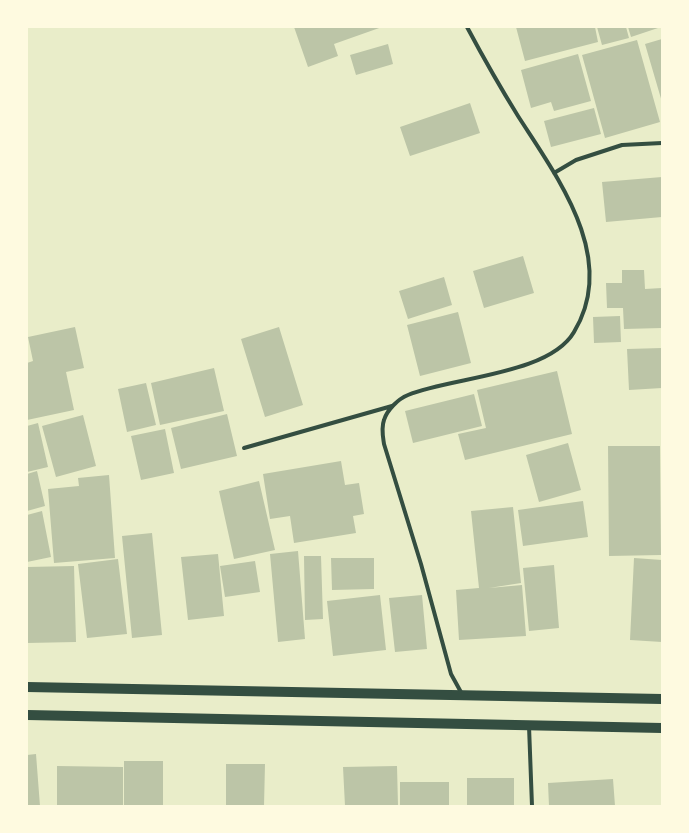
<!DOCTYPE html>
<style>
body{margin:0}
#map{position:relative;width:689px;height:833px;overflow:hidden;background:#e9edc9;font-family:"Alegreya Sans",sans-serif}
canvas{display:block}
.frame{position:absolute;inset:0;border:28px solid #fefae0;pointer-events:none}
</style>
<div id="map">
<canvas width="689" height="833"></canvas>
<div class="frame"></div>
</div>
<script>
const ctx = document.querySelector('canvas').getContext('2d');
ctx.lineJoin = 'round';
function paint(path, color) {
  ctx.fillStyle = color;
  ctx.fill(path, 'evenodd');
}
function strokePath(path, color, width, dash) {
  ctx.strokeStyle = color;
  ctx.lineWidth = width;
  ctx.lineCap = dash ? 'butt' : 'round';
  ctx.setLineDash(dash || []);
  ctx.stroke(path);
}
paint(new Path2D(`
 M 294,27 L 382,27 L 334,44 L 338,56 L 308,67 Z
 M 516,27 L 595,27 L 598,42 L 525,61 Z
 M 597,27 L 626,27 L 629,38 L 602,45 Z
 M 628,27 L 661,27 L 631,37 Z
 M 662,39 L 662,102 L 645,44 Z
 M 637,40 L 660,122 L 605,138 L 582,55 Z
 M 388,44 L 393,64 L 356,75 L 350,55 Z
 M 578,54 L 591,101 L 554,111 L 551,102 L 531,108 L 521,70 Z
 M 470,103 L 480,133 L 410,156 L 400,127 Z
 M 594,108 L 601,134 L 551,147 L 544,121 Z
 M 662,177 L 662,217 L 606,222 L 602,182 Z
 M 523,256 L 534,293 L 484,308 L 473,271 Z
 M 622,270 L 644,270 L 645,289 L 662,288 L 662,328 L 624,329 L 623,308 L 607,308 L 606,283 L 622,283 Z
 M 444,277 L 452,305 L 408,319 L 399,291 Z
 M 458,312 L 471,363 L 420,376 L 407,325 Z
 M 620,316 L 621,342 L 594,343 L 593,317 Z
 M 75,327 L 84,368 L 66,372 L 74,410 L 27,420 L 27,363 L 33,361 L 28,337 Z
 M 279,327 L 303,405 L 265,417 L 241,339 Z
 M 662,348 L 662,388 L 629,390 L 627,349 Z
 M 214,368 L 224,411 L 160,425 L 151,383 Z
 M 557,371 L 572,434 L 465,460 L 458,434 L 486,428 L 477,390 Z
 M 146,383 L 156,425 L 127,432 L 118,389 Z
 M 474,394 L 482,426 L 413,443 L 405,411 Z
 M 227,414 L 237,456 L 181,469 L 171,428 Z
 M 83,415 L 96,466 L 56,477 L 42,426 Z
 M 38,423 L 48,467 L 27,472 L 27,426 Z
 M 165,429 L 174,473 L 141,480 L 131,436 Z
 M 568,443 L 581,490 L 539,502 L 526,455 Z
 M 608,446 L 660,446 L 661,555 L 609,556 Z
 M 341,461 L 345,485 L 359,483 L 364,514 L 353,516 L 356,533 L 294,543 L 290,516 L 270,519 L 263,474 Z
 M 37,471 L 45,506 L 27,511 L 27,474 Z
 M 109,475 L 115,558 L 54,563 L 48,489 L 79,486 L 78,478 Z
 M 259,481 L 275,550 L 234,559 L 219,491 Z
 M 583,501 L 588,537 L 523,546 L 518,510 Z
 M 513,507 L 521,583 L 489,588 L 522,585 L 526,636 L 459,640 L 456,590 L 479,588 L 471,511 Z
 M 42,511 L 51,557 L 27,562 L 27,515 Z
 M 152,533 L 162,635 L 132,638 L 122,536 Z
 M 298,551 L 305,639 L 278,642 L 270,554 Z
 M 218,554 L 224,616 L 188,620 L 181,557 Z
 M 304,556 L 321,556 L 323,619 L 305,620 Z
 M 331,558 L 374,558 L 374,589 L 332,590 Z
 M 634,558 L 662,560 L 662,642 L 630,640 Z
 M 118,559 L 127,634 L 87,638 L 78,564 Z
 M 255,561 L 260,592 L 225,597 L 220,566 Z
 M 554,565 L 559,628 L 529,631 L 523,568 Z
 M 74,566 L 76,642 L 27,643 L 27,567 Z
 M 380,595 L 386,650 L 333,656 L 327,601 Z
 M 422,595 L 427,649 L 395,652 L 389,598 Z
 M 36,754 L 40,806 L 27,806 L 27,755 Z
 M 124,761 L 163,761 L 163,806 L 124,806 Z
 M 226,764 L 265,764 L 264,806 L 226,806 Z
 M 57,766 L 123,767 L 123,806 L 57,806 Z
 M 397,766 L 398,806 L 345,806 L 343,767 Z
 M 467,778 L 514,778 L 514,806 L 467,806 Z
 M 613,779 L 615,806 L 549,806 L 548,783 Z
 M 400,782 L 449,782 L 449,806 L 400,806 Z`), '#bcc5a7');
strokePath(new Path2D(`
 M 554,173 L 576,160 L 622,145 L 662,143
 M 244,448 L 392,406
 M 462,694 L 451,674 L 421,564 L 384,444 C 383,437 381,428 384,420 C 387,410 398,399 408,395 C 452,377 549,375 574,332 C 619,258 557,177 518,116 C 500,87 483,57 467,27
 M 529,726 L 532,806`), '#344e41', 4);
strokePath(new Path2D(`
 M 27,687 L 662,699
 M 27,715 L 662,728`), '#344e41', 10);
</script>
